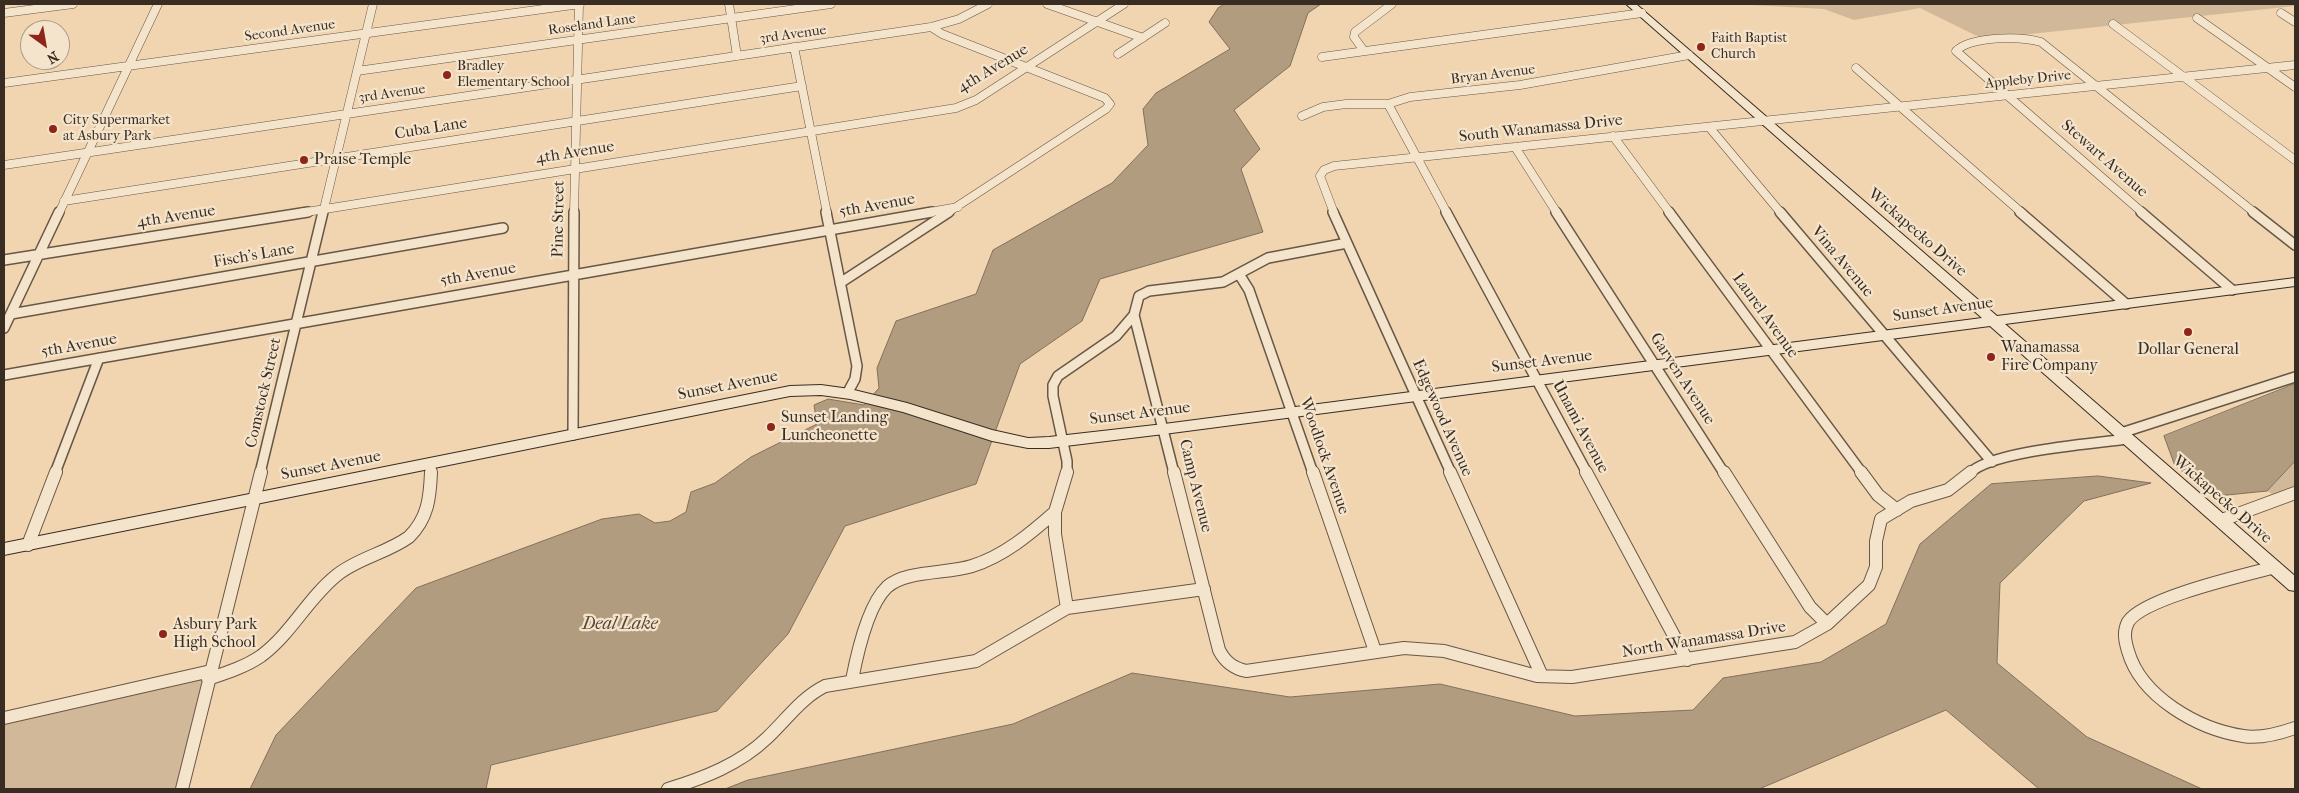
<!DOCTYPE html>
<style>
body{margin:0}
#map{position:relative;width:2299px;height:793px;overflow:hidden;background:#f0d5b0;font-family:"IM FELL French Canon",serif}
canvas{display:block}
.frame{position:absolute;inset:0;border:5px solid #392d23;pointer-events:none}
.north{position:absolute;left:20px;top:20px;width:50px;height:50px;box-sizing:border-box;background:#f5e4cc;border:1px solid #aa9b88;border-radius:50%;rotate:148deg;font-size:14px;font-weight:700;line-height:20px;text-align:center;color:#392d23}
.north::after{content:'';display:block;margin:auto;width:18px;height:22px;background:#8f2418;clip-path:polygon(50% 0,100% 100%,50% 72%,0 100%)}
</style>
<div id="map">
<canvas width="2299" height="793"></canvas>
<div class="frame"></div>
<div class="north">N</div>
</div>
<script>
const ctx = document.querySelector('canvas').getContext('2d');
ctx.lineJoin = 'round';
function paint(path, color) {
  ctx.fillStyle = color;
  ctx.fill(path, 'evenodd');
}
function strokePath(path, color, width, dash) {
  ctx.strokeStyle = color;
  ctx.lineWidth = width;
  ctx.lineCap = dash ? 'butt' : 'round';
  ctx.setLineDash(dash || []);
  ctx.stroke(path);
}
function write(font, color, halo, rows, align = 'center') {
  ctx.font = font + ' "IM FELL French Canon",serif';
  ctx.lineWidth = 4.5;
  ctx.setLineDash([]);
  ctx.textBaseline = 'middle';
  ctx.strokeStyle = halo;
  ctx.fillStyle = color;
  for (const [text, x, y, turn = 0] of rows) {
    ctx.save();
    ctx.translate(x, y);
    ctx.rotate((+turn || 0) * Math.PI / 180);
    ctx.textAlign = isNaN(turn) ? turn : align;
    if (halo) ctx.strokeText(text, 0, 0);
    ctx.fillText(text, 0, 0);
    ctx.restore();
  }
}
paint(new Path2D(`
 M 1733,4 L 2295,4 L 2295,6 L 1983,39 L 1920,8 L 1854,20 L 1824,9 Z
 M 2295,461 L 2295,489 L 2277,497 L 2267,491 Z
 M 204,678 L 176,789 L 4,789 L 4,724 Z`), '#d1b898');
const water = new Path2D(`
 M 1225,4 L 1321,4 L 1308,13 L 1290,66 L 1234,110 L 1260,149 L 1241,169 L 1263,232 L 1100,279 L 1082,321 L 1020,364 L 976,484 L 845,526 L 788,634 L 717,711 L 491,765 L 486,789 L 250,789 L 276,735 L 416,588 L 602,519 L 639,514 L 655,523 L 670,521 L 686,512 L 691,492 L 715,483 L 751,457 L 817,424 L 814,405 L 828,399 L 864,405 L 879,388 L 877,368 L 896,321 L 976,294 L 993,250 L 1112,183 L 1148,145 L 1143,109 L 1156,93 L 1230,49 L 1209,22 L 1218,8 Z
 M 2295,384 L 2295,461 L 2267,491 L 2217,496 L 2175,466 L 2164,436 Z
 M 2098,476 L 2151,483 L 2084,501 L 2000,583 L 1997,663 L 2087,737 L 2202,789 L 2039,789 L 1946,710 L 1759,789 L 725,789 L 748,780 L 1013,724 L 1132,673 L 1290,697 L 1440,684 L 1575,716 L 1693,710 L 1723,678 L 1821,662 L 1886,624 L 1920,544 L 1991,484 Z`);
paint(water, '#b29c80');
strokePath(water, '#82705b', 1);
const streetFar2 = new Path2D(`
 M 729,4 L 737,56
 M 1047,4 L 1143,38
 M 4,13 L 73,4
 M 2281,13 L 2295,22
 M 2197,18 L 2295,87
 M 2113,24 L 2295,160
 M 931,27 L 942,34 L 1105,98 L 1110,104 L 1106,109 L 947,213
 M 794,47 L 827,213
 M 1364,51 L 1354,37 L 1355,32 L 1392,4
 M 1118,54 L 1165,23
 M 1322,57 L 1642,13
 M 1856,68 L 2022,213
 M 357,71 L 831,4
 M 4,83 L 580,4
 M 1388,104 L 1447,213
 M 1302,116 L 1323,107 L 1346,104 L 1388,104 L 1410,97 L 1520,85 L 1689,55
 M 1709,127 L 1781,213
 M 1613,136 L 1670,213
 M 1515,147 L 1557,213
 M 4,165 L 931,27 L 959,19 L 988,4
 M 64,201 L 802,86
 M 59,213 L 158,4
 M 300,213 L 956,108 L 976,100 L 1124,4
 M 323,213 L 373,4
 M 574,213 L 579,4
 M 925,213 L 958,207
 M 1334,213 L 1320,176 L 1324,170 L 1334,166 L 2295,65
 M 2143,213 L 1956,51 C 1971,36 2021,36 2041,42 L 2255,213`);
const streetFar1 = new Path2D(`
 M 826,212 L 857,366 L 855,379 L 848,392
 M 1333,212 L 1451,473
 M 1446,212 L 1587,473
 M 1556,212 L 1724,473
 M 1669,212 L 1862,473
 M 1780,212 L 1992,462
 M 2020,212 L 2126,304
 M 2141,212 L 2232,290
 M 2253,212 L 2295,245
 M 4,260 L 308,212
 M 1239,274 L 1249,290 L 1313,473
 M 840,283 L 949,212
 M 11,314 L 503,228
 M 1134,315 L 1174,473
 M 4,328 L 59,212
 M 4,375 L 932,212
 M 2121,433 L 2295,377
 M 573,435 L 574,212
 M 55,473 L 99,358
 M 260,473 L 323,212
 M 431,473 L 431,463
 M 1067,473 L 1067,461 L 1053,396 L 1053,385 L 1058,376 L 1116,336 L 1134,315 L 1139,296 L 1149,291 L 1223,282 L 1268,258 L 1347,243
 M 1970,473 C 1992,451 2092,444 2127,439`);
const street = new Path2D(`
 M 1067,472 L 1055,512 L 1055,534 L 1067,608
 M 1174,472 L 1219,650 C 1225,662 1233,668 1246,671 L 1404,648 L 1444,651 L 1537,676 L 1572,677 L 1795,642 L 1827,624 L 1869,585 L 1876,567 L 1876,541 L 1881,519 L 1911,501 L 1948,490 L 1971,472
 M 1313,472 L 1375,651
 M 1450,472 L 1542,676
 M 1586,472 L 1687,660
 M 1724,472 L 1810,607 L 1827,624
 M 1861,472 L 1878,495 L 1897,510
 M 2222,520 L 2295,493
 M 28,545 L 56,472
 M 2275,567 C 2245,575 2143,598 2128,622 C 2123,632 2125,641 2128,651 C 2141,697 2198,729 2243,736 C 2260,739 2278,734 2295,728
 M 208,679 C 226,673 245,667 261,656 C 291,634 308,598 337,575 C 358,558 387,553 409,537 C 428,518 430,498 431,472
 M 852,680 C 857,654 868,605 887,587 C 906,570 947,574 972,566 C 1004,556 1030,534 1055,512
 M 4,718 L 211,671
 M 182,789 L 261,472
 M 668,789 C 704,778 740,764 767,738 C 787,719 801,698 825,686 L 976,661 L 1067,608 L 1204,589`);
const secondary = new Path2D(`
 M 1626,4 L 1636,4 L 1997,316 L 2295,278 L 2295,286 L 2005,324 L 2295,576 L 2295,591 L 2289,590 L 1990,326 L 1164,434 L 1049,448 L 1028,448 L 992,441 L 903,412 L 850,399 L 821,395 L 790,396 L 4,555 L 4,543 L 790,386 L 821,385 L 850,389 L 907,403 L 992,430 L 1028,438 L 1049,437 L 1164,424 L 1982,318 Z`);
strokePath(streetFar2, '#675746', 9);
strokePath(streetFar1, '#675746', 12);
strokePath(street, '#675746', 14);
strokePath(secondary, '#392d23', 2);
strokePath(streetFar2, '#f5e4cc', 8);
strokePath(streetFar1, '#f5e4cc', 9);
strokePath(street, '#f5e4cc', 12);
paint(secondary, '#f5e4cc');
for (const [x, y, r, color] of [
 [1701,47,5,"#8f2418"],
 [447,75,5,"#8f2418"],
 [53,129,5,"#8f2418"],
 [304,160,5,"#8f2418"],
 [2188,332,5,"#8f2418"],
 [1991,357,5,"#8f2418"],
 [771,427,5,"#8f2418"],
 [163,634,5,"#8f2418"]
]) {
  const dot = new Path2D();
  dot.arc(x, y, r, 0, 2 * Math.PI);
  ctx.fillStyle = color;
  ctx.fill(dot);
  strokePath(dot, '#f5e4cc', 2);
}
write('14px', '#392d23', '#f5e4cc', [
 ["Roseland Lane",592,25,-8],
 ["Second Avenue",290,31,-8],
 ["3rd Avenue",793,35,-8],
 ["Bryan Avenue",1493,75,-7],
 ["Appleby Drive",2028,80,-6],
 ["3rd Avenue",392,94,-8]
]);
write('14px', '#392d23', '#f5e4cc', [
 ["Faith Baptist",1711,39],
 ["Church",1711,55],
 ["Bradley",457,67],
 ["Elementary School",457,83],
 ["City Supermarket",63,121],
 ["at Asbury Park",63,137]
], 'left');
write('16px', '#392d23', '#f5e4cc', [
 ["4th Avenue",993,69,-31],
 ["Cuba Lane",431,129,-9],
 ["South Wanamassa Drive",1541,129,-6],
 ["4th Avenue",575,153,-9],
 ["Stewart Avenue",2104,159,41],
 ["5th Avenue",877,206,-10],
 ["4th Avenue",176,217,-9],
 ["Pine Street",559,219,-89],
 ["Wickapecko Drive",1917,233,41],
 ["Fisch's Lane",254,256,-10],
 ["Vina Avenue",1842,262,50],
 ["5th Avenue",478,275,-10],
 ["Sunset Avenue",1943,310,-8],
 ["Laurel Avenue",1765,316,54],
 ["5th Avenue",79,346,-10],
 ["Sunset Avenue",1542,362,-7],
 ["Garven Avenue",1682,379,57],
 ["Sunset Avenue",728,386,-11],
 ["Comstock Street",264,393,-77],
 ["Sunset Avenue",1140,414,-7],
 ["Edgewood Avenue",1442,418,66],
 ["Unami Avenue",1580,427,62],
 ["Woodlock Avenue",1324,456,71],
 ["Sunset Avenue",331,466,-11],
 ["Camp Avenue",1195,486,76],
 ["Wickapecko Drive",2222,500,41],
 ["North Wanamassa Drive",1704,640,-9]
]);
write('16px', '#392d23', '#f5e4cc', [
 ["Praise Temple",314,160],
 ["Wanamassa",2001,348],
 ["Fire Company",2001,366],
 ["Dollar General",2188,350,"center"],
 ["Sunset Landing",781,418],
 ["Luncheonette",781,436],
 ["Asbury Park",173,625],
 ["High School",173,643]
], 'left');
write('italic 18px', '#57493a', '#f5e4cc', [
 ["Deal Lake",620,625]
]);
</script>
